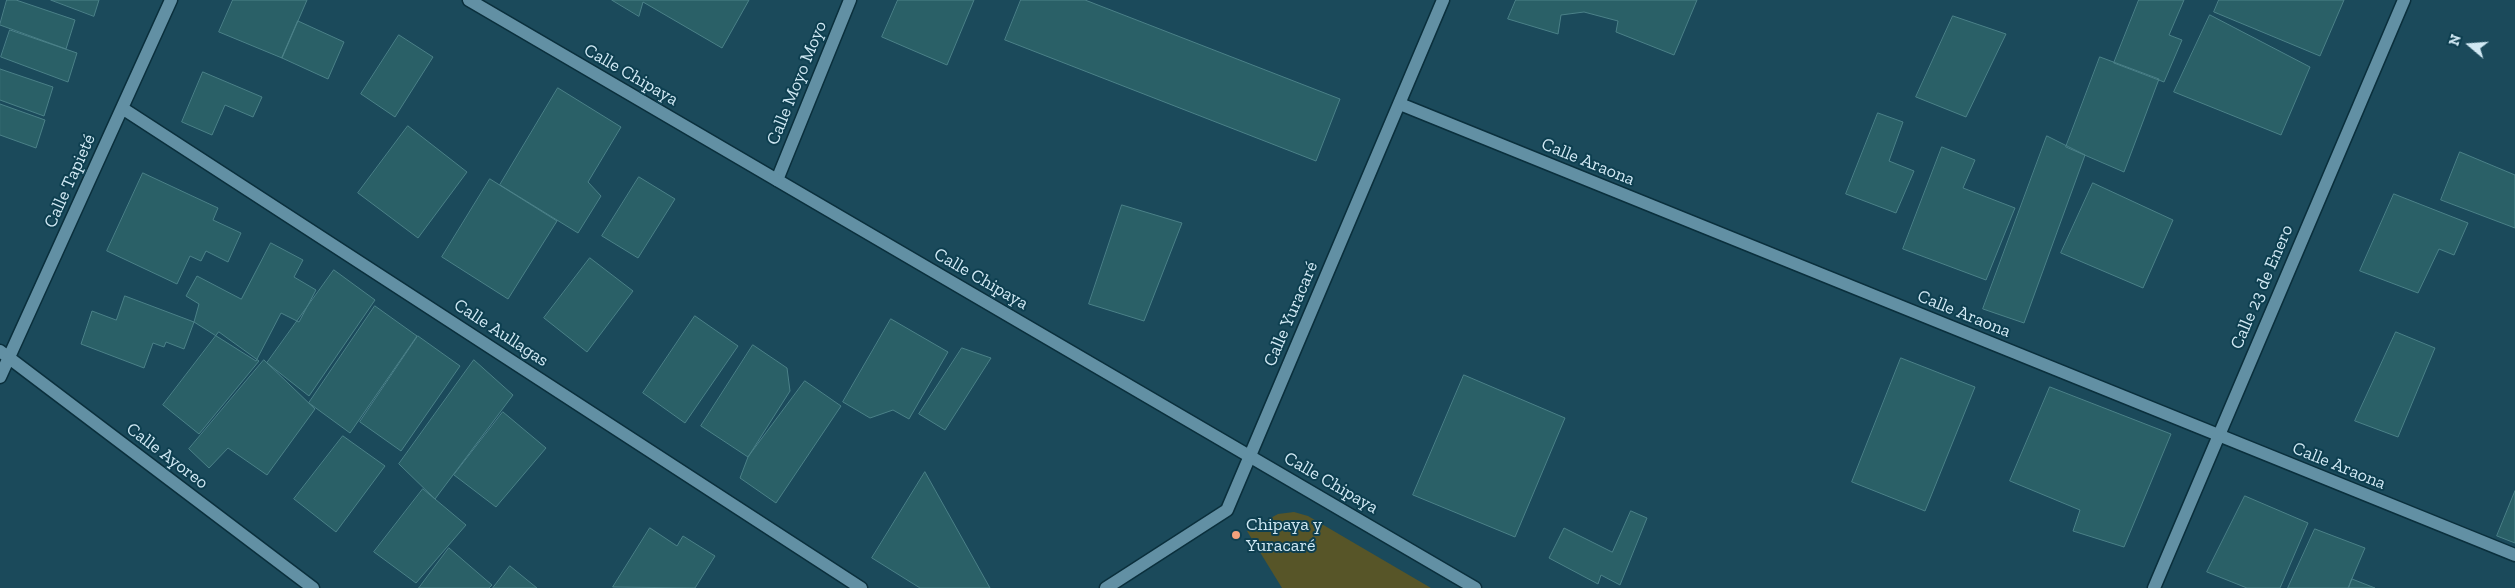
<!DOCTYPE html>
<meta charset="utf-8">
<style>
body{margin:0}
#map{position:relative;width:2515px;height:588px;overflow:hidden;background:#1b4a5b;font-family:"Zilla Slab",serif}
canvas{display:block}
.north{position:absolute;left:2445px;top:20px;width:50px;height:50px;-webkit-text-stroke:4px #0e3f50;paint-order:stroke;rotate:288deg;font-size:14px;font-weight:700;line-height:20px;text-align:center;color:#d1e9f4}
.north::after{content:'';display:block;margin:auto;width:18px;height:22px;background:#d1e9f4;clip-path:polygon(50% 0,100% 100%,50% 72%,0 100%)}
</style>
<div id="map">
<canvas width="2515" height="588"></canvas>
<div class="north">N</div>
</div>
<script>
const ctx = document.querySelector('canvas').getContext('2d');
ctx.lineJoin = 'round';
function paint(path, color) {
  ctx.fillStyle = color;
  ctx.fill(path, 'evenodd');
}
function strokePath(path, color, width, dash) {
  ctx.strokeStyle = color;
  ctx.lineWidth = width;
  ctx.lineCap = dash ? 'butt' : 'round';
  ctx.setLineDash(dash || []);
  ctx.stroke(path);
}
function write(font, color, halo, rows, align = 'center') {
  ctx.font = font + ' "Zilla Slab",serif';
  ctx.lineWidth = 4;
  ctx.setLineDash([]);
  ctx.textBaseline = 'middle';
  ctx.strokeStyle = halo;
  ctx.fillStyle = color;
  for (const [text, x, y, turn = 0] of rows) {
    ctx.save();
    ctx.translate(x, y);
    ctx.rotate((+turn || 0) * Math.PI / 180);
    ctx.textAlign = isNaN(turn) ? turn : align;
    if (halo) ctx.strokeText(text, 0, 0);
    ctx.fillText(text, 0, 0);
    ctx.restore();
  }
}
paint(new Path2D(`
 M 1294,512 L 1308,516 L 1431,588 L 1282,588 L 1247,531 L 1278,514 Z`), '#575528');
const building = new Path2D(`
 M 7,0 L 16,0 L 75,20 L 66,49 L 0,25 Z
 M 51,0 L 99,0 L 94,16 Z
 M 233,0 L 307,0 L 282,58 L 219,32 Z
 M 612,0 L 749,0 L 722,48 L 643,2 L 639,16 Z
 M 898,0 L 974,0 L 947,65 L 882,37 Z
 M 1021,0 L 1085,0 L 1340,99 L 1316,161 L 1005,40 Z
 M 1516,0 L 1697,0 L 1674,55 L 1616,32 L 1618,21 L 1584,12 L 1561,15 L 1558,34 L 1508,19 Z
 M 2139,0 L 2184,0 L 2169,35 L 2182,40 L 2164,82 L 2114,63 Z
 M 2219,0 L 2344,0 L 2320,56 L 2214,12 Z
 M 2210,15 L 2310,67 L 2281,135 L 2174,92 Z
 M 1953,16 L 2006,34 L 1966,117 L 1916,97 Z
 M 298,21 L 344,42 L 328,79 L 282,58 Z
 M 10,30 L 77,53 L 68,82 L 1,57 Z
 M 399,35 L 433,57 L 395,117 L 361,94 Z
 M 2100,57 L 2159,79 L 2124,172 L 2066,147 Z
 M 0,69 L 53,87 L 44,116 L 0,100 Z
 M 203,72 L 262,97 L 253,117 L 225,105 L 212,135 L 182,122 Z
 M 558,88 L 621,127 L 588,182 L 601,196 L 578,233 L 500,185 Z
 M 0,104 L 45,120 L 36,148 L 0,135 Z
 M 1878,113 L 1903,122 L 1889,161 L 1914,171 L 1896,213 L 1846,194 Z
 M 408,126 L 467,172 L 418,238 L 358,193 Z
 M 2047,136 L 2085,155 L 2024,323 L 1983,309 Z
 M 1942,147 L 1975,160 L 1963,188 L 2015,208 L 1986,280 L 1903,249 Z
 M 2460,152 L 2515,175 L 2515,228 L 2441,200 Z
 M 143,173 L 218,208 L 213,220 L 241,233 L 228,262 L 206,251 L 201,261 L 190,256 L 177,284 L 107,251 Z
 M 639,177 L 675,199 L 638,258 L 602,236 Z
 M 490,179 L 557,221 L 508,299 L 442,257 Z
 M 2093,183 L 2173,220 L 2143,288 L 2061,253 Z
 M 2394,194 L 2468,223 L 2454,255 L 2439,249 L 2418,293 L 2360,271 Z
 M 1122,205 L 1182,223 L 1144,321 L 1089,304 Z
 M 271,243 L 303,260 L 294,277 L 316,290 L 299,322 L 281,313 L 256,361 L 194,322 L 199,304 L 186,296 L 197,276 L 241,299 Z
 M 590,258 L 633,291 L 587,352 L 544,318 Z
 M 334,270 L 375,300 L 309,396 L 267,363 Z
 M 125,296 L 194,322 L 184,349 L 166,342 L 164,347 L 153,343 L 144,368 L 81,344 L 92,311 L 116,320 Z
 M 375,306 L 417,336 L 350,433 L 309,403 Z
 M 695,316 L 738,346 L 685,423 L 643,393 Z
 M 891,319 L 948,352 L 909,419 L 893,410 L 870,418 L 843,402 Z
 M 219,332 L 259,361 L 199,434 L 163,405 Z
 M 2396,332 L 2435,348 L 2398,437 L 2355,421 Z
 M 418,336 L 460,366 L 401,451 L 360,422 Z
 M 753,345 L 787,368 L 790,391 L 748,457 L 701,426 Z
 M 962,348 L 991,358 L 945,430 L 919,414 Z
 M 1901,358 L 1975,387 L 1925,511 L 1852,482 Z
 M 264,360 L 315,409 L 267,475 L 228,448 L 209,468 L 189,449 Z
 M 474,360 L 513,395 L 435,499 L 399,464 Z
 M 1464,375 L 1565,418 L 1515,537 L 1413,495 Z
 M 805,381 L 841,406 L 776,503 L 740,478 L 748,457 Z
 M 2050,387 L 2171,434 L 2124,547 L 2073,531 L 2080,510 L 2010,481 Z
 M 503,412 L 546,448 L 496,507 L 454,475 Z
 M 343,436 L 385,466 L 336,532 L 294,499 Z
 M 925,472 L 990,588 L 920,588 L 872,558 Z
 M 423,489 L 466,525 L 416,583 L 374,552 Z
 M 2515,491 L 2515,543 L 2497,536 Z
 M 2245,496 L 2308,523 L 2280,588 L 2247,588 L 2207,572 Z
 M 1631,511 L 1647,518 L 1620,585 L 1601,575 L 1598,584 L 1549,558 L 1564,528 L 1612,552 Z
 M 650,528 L 677,546 L 683,536 L 715,556 L 695,588 L 613,587 Z
 M 2315,529 L 2365,548 L 2348,588 L 2288,588 Z
 M 449,548 L 492,585 L 489,588 L 419,588 Z
 M 510,566 L 537,588 L 493,588 Z
 M 2352,579 L 2375,588 L 2349,588 Z`);
paint(building, '#2a6067');
strokePath(building, '#4b8188', 1);
const street = new Path2D(`
 M 1400,104 L 2515,555
 M 122,108 L 861,588
 M 777,180 L 850,0
 M 0,351 L 313,588
 M 0,377 L 171,0
 M 1106,588 L 1227,510 L 1443,0
 M 2154,588 L 2404,0`);
const secondary = new Path2D(`
 M 469,0 L 1475,588`);
strokePath(street, '#0a2f3c', 15);
strokePath(secondary, '#0a2f3c', 15);
strokePath(street, '#6290a4', 12);
strokePath(secondary, '#6290a4', 12);
for (const [x, y, r, color] of [
 [1236,535,5,"#f1a17c"]
]) {
  const dot = new Path2D();
  dot.arc(x, y, r, 0, 2 * Math.PI);
  ctx.fillStyle = color;
  ctx.fill(dot);
  strokePath(dot, '#0e3f50', 2);
}
write('18px', '#d1e9f4', '#0e3f50', [
 ["Calle Chipaya",631,75,30],
 ["Calle Moyo Moyo",797,83,-68],
 ["Calle Araona",1588,162,22],
 ["Calle Tapieté",70,181,-66],
 ["Calle Chipaya",981,279,30],
 ["Calle 23 de Enero",2262,287,-67],
 ["Calle Yuracaré",1291,314,-67],
 ["Calle Araona",1964,314,22],
 ["Calle Aullagas",501,333,33],
 ["Calle Ayoreo",167,456,37],
 ["Calle Araona",2339,466,22],
 ["Calle Chipaya",1331,483,30]
]);
write('18px', '#d1e9f4', '#0e3f50', [
 ["Chipaya y",1246,525],
 ["Yuracaré",1246,546]
], 'left');
</script>
